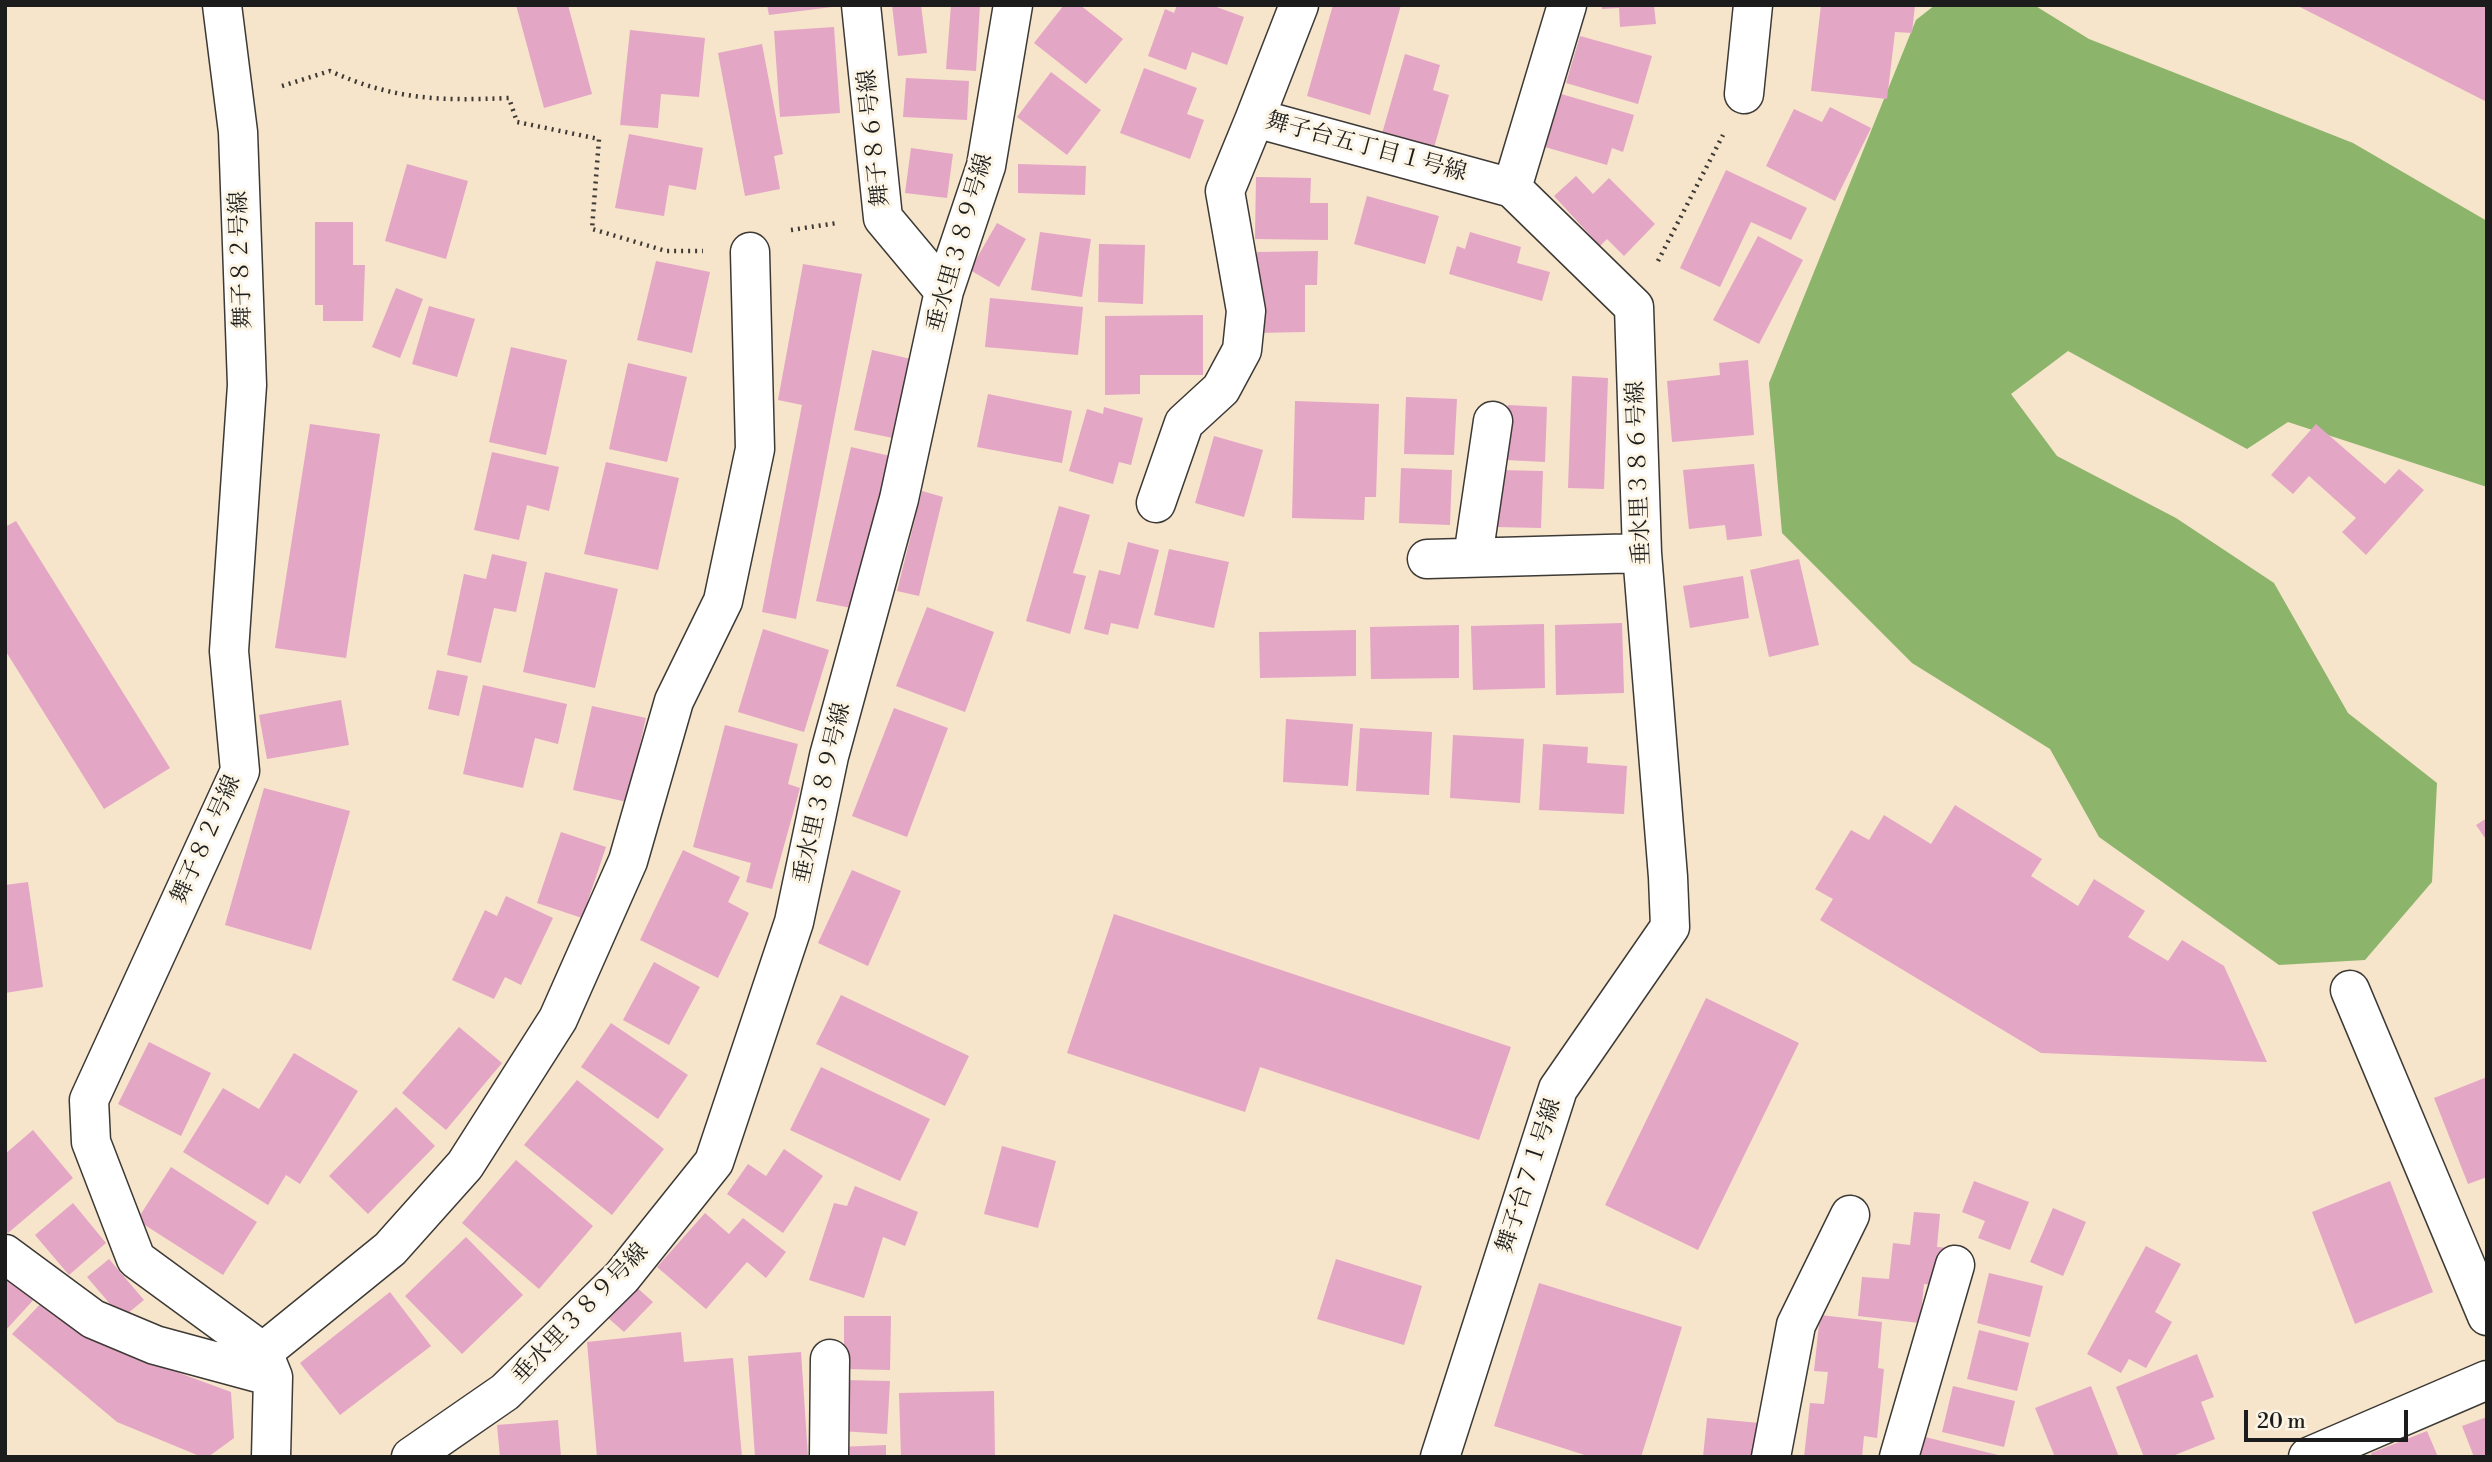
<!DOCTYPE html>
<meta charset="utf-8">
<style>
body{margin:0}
#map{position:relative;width:2492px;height:1462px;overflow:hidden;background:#f6e4cb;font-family:"Libre Bodoni",serif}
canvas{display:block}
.frame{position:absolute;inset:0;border:7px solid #1c1c1c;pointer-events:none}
.scale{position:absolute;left:2244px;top:1410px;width:164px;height:32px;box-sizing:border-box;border:4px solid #1c1c1c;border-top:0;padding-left:9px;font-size:21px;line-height:24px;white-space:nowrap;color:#1c1c1c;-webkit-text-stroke:5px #fcf5e5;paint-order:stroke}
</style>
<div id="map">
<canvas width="2492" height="1462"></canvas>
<div class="frame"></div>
<div class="scale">20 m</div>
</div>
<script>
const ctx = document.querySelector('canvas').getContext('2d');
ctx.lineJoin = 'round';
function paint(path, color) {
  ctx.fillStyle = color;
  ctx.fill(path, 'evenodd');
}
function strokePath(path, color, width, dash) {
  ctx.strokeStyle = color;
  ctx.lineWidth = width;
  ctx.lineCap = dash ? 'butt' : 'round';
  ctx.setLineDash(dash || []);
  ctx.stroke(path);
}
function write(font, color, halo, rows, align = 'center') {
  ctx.font = font + ' "Libre Bodoni","Noto Serif JP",serif';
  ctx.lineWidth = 6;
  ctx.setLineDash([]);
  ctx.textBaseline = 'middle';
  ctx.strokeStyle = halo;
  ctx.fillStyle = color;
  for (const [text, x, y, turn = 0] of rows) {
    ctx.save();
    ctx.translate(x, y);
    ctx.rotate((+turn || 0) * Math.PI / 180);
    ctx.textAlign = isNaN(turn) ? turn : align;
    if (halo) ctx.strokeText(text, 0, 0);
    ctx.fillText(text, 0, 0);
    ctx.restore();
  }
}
paint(new Path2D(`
 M 1935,5 L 2034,5 L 2089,39 L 2353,143 L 2487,221 L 2487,487 L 2288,422 L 2247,449 L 2068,351 L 2011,394 L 2057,456 L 2176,518 L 2274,583 L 2348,713 L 2437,783 L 2432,882 L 2365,960 L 2279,965 L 2099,837 L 2050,749 L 1912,663 L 1782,533 L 1769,383 L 1916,20 Z`), '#8cb46b');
paint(new Path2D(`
 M 516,5 L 568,5 L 592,94 L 544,108 Z
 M 767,5 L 832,5 L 832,7 L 769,15 Z
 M 892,5 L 921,5 L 927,53 L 898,56 Z
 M 951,5 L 980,5 L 976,71 L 946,69 Z
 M 1064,5 L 1080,5 L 1123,39 L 1086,84 L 1034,43 Z
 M 1177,5 L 1211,5 L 1244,17 L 1227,65 L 1192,52 L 1186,70 L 1148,56 L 1165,9 L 1174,13 Z
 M 1333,5 L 1401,5 L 1370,115 L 1307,96 Z
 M 1602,5 L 1654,5 L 1656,24 L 1620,27 L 1619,8 L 1602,9 Z
 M 1821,5 L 1915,5 L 1912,33 L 1895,32 L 1887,99 L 1811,91 Z
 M 2296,5 L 2487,5 L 2487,102 Z
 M 834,27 L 840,113 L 780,117 L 774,31 Z
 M 630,30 L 705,38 L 699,97 L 661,94 L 658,128 L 620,125 Z
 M 1580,36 L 1652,56 L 1638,104 L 1566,83 Z
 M 762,44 L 783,154 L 774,156 L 780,189 L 745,196 L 718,53 Z
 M 1405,54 L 1440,65 L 1433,90 L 1449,95 L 1433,151 L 1381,137 Z
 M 1144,68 L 1197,88 L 1187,114 L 1204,120 L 1190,159 L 1120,133 Z
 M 1051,72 L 1101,110 L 1067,155 L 1017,117 Z
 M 906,78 L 969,81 L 967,120 L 903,117 Z
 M 1561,94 L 1634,115 L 1623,152 L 1612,148 L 1607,165 L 1545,147 Z
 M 1830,107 L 1871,128 L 1835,201 L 1766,166 L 1794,109 L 1822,122 Z
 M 629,134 L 703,148 L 696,190 L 669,185 L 664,216 L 615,208 Z
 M 911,148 L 953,154 L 947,198 L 905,193 Z
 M 407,164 L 468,181 L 446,259 L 385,241 Z
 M 1018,164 L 1086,166 L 1085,195 L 1018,193 Z
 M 1726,170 L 1807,208 L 1791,240 L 1751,222 L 1720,287 L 1680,268 Z
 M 1576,176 L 1593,194 L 1609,178 L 1655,224 L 1624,256 L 1607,239 L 1600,246 L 1554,196 Z
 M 1256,177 L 1311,178 L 1310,203 L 1328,203 L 1328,240 L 1255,239 Z
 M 1367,196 L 1439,216 L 1425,264 L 1354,244 Z
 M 315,222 L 353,222 L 353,265 L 365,265 L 363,321 L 323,321 L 323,305 L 315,305 Z
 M 997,223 L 1026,239 L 999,287 L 970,270 Z
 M 1040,232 L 1091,239 L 1082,297 L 1031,290 Z
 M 1470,232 L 1521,247 L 1517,263 L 1550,272 L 1542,301 L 1449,274 L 1457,246 L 1465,249 Z
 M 1758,236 L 1803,260 L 1759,344 L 1713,320 Z
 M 1099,244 L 1145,245 L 1143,304 L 1098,302 Z
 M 1318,251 L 1317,285 L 1305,285 L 1305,332 L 1257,333 L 1257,252 Z
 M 656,261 L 710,272 L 692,353 L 637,340 Z
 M 803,264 L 862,274 L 796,619 L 762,612 L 802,405 L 778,400 Z
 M 396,288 L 423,299 L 400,358 L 372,347 Z
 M 990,298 L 1083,307 L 1078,355 L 985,347 Z
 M 429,306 L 475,319 L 457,377 L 412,364 Z
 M 1203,315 L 1203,375 L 1140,375 L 1140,394 L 1105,395 L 1105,316 Z
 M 511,347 L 567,360 L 546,455 L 489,442 Z
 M 872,350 L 911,359 L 893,438 L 854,430 Z
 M 1748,360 L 1754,435 L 1672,442 L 1667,381 L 1720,375 L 1719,363 Z
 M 628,363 L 687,377 L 667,462 L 609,449 Z
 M 1572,376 L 1608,378 L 1604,489 L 1568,488 Z
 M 988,394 L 1072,411 L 1062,463 L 977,447 Z
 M 1406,397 L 1457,399 L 1454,455 L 1404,454 Z
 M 1295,401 L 1379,404 L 1376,497 L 1365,497 L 1364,520 L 1292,518 Z
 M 1508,405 L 1547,407 L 1545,462 L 1506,460 Z
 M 1104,407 L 1143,418 L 1131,465 L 1119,462 L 1113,484 L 1069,471 L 1087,409 L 1103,414 Z
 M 310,424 L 380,434 L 346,658 L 275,648 Z
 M 2316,424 L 2385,484 L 2399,469 L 2424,490 L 2366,555 L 2342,532 L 2356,518 L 2309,476 L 2293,494 L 2271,475 Z
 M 1214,436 L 1263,450 L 1244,517 L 1195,503 Z
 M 851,447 L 890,456 L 856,609 L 816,601 Z
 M 492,452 L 559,467 L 549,511 L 527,505 L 519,540 L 474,530 Z
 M 606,462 L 679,478 L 658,570 L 584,554 Z
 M 1754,464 L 1762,536 L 1727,540 L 1725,525 L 1689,529 L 1683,470 Z
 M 1401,468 L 1452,470 L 1450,525 L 1399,523 Z
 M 1499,470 L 1543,471 L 1541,528 L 1497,527 Z
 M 922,491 L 943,497 L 919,596 L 897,591 Z
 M 1059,506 L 1090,515 L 1073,573 L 1086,576 L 1070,634 L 1026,621 Z
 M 16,521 L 170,768 L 104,809 L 5,650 L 5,527 Z
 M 1128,542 L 1159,550 L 1138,629 L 1111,623 L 1108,635 L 1084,629 L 1099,570 L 1120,575 Z
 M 1169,549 L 1229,562 L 1214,628 L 1154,615 Z
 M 492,554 L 527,562 L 516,612 L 494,608 L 481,663 L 447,655 L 464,574 L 486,579 Z
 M 1799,559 L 1819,645 L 1769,657 L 1750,570 Z
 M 545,572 L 618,589 L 595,688 L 523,672 Z
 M 1743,576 L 1749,618 L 1690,628 L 1683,586 Z
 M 927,607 L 994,632 L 965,712 L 896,686 Z
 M 1622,623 L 1624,693 L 1556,695 L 1555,625 Z
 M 1544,624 L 1545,688 L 1473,690 L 1471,626 Z
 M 1459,625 L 1459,678 L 1371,679 L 1370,627 Z
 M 763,629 L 829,650 L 804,732 L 738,712 Z
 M 1356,630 L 1356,676 L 1260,678 L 1259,632 Z
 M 437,670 L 468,676 L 459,716 L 428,709 Z
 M 483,685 L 567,704 L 558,744 L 535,738 L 523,788 L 463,774 Z
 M 341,700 L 349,745 L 267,759 L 259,715 Z
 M 592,706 L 646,718 L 627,802 L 573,790 Z
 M 894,708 L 948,728 L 907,837 L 852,816 Z
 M 1286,719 L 1353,724 L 1348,786 L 1283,782 Z
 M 725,725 L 798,744 L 788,784 L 800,788 L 772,889 L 746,882 L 751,863 L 693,847 Z
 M 1360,728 L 1432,732 L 1429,795 L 1356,791 Z
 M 1453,735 L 1524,739 L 1520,803 L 1450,798 Z
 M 1543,744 L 1588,747 L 1587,763 L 1627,766 L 1624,814 L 1539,810 Z
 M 264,788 L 350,811 L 311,950 L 225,925 Z
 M 1955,805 L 2042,859 L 2031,876 L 2078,906 L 2094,879 L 2145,911 L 2128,937 L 2168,961 L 2182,940 L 2224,966 L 2267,1062 L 2041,1053 L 1820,920 L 1833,899 L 1815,889 L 1851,830 L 1869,840 L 1884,815 L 1931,844 Z
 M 2487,818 L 2487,841 L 2476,825 Z
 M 561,832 L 606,847 L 582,918 L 537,903 Z
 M 683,850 L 740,877 L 728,902 L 749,913 L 718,978 L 640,940 Z
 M 852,870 L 901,891 L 868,966 L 818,943 Z
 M 28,882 L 43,987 L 5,993 L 5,885 Z
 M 506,896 L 553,918 L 521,985 L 505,977 L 494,999 L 452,980 L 485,910 L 497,916 Z
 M 1114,914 L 1511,1047 L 1479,1140 L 1260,1067 L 1245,1112 L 1067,1053 Z
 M 654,962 L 700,987 L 669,1045 L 623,1020 Z
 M 841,995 L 969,1056 L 945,1106 L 816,1044 Z
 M 1706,998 L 1799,1043 L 1698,1250 L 1605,1205 Z
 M 611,1023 L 688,1075 L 658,1119 L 581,1067 Z
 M 459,1027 L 502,1063 L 446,1130 L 402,1093 Z
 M 149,1042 L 211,1073 L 181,1136 L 118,1104 Z
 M 294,1053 L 358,1091 L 300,1184 L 286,1175 L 268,1205 L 183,1152 L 223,1088 L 259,1109 Z
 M 821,1067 L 930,1119 L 900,1181 L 790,1130 Z
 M 2487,1077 L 2487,1177 L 2468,1184 L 2434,1098 Z
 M 577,1080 L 664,1149 L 612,1215 L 524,1145 Z
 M 396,1107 L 435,1146 L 368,1214 L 329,1176 Z
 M 33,1130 L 73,1178 L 8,1233 L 5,1229 L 5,1154 Z
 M 1002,1146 L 1056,1161 L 1038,1228 L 984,1214 Z
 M 784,1149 L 823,1176 L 783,1233 L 727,1194 L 748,1164 L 766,1176 Z
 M 516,1160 L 593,1226 L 539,1289 L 462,1223 Z
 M 171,1167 L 257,1222 L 223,1275 L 137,1220 Z
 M 1974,1181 L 2029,1202 L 2010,1250 L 1978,1238 L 1985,1221 L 1962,1212 Z
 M 2390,1181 L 2433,1292 L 2355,1324 L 2312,1212 Z
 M 855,1186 L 918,1212 L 905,1246 L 883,1237 L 864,1298 L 809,1280 L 834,1203 L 847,1206 Z
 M 73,1203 L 106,1243 L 69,1275 L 35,1235 Z
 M 2053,1208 L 2086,1222 L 2063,1276 L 2030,1262 Z
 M 1914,1212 L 1940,1214 L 1937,1247 L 1950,1248 L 1946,1286 L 1924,1284 L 1920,1323 L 1858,1316 L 1862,1277 L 1889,1279 L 1893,1243 L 1910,1245 Z
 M 705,1213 L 729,1234 L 743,1218 L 786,1252 L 766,1278 L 747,1262 L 706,1309 L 657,1267 Z
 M 466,1237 L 523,1295 L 462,1354 L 405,1296 Z
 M 2146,1246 L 2181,1264 L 2155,1312 L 2172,1322 L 2146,1368 L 2129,1359 L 2121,1373 L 2087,1354 Z
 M 109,1259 L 144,1300 L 122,1318 L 87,1277 Z
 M 1336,1259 L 1422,1286 L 1404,1345 L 1317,1319 Z
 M 1989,1273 L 2043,1286 L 2030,1337 L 1977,1323 Z
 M 12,1274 L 37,1296 L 5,1331 L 5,1282 Z
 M 1539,1283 L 1682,1327 L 1641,1457 L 1591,1457 L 1494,1426 Z
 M 634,1285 L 653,1302 L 624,1332 L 606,1316 Z
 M 390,1292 L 431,1346 L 340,1415 L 300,1363 Z
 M 45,1299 L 133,1356 L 231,1392 L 234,1438 L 208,1457 L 202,1457 L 117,1422 L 12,1334 Z
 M 1820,1315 L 1882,1322 L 1878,1368 L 1884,1369 L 1877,1438 L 1864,1436 L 1862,1457 L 1804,1457 L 1810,1403 L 1824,1404 L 1828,1372 L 1814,1371 Z
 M 844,1316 L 891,1316 L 890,1370 L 844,1369 Z
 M 1979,1330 L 2029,1343 L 2017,1391 L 1967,1379 Z
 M 681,1332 L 684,1362 L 733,1358 L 742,1457 L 597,1457 L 587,1342 Z
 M 801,1352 L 808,1457 L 755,1457 L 748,1356 Z
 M 2197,1354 L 2214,1397 L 2201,1402 L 2215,1439 L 2170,1457 L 2144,1457 L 2116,1387 Z
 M 844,1380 L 890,1381 L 887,1434 L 841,1431 Z
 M 1953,1386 L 2015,1401 L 2004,1447 L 1942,1432 Z
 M 2091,1386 L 2119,1457 L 2055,1457 L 2035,1408 Z
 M 994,1391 L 995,1457 L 901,1457 L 899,1393 Z
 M 2487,1417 L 2487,1457 L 2474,1457 L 2462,1426 Z
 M 1707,1418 L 1759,1423 L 1756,1457 L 1703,1457 Z
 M 558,1420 L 561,1457 L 500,1457 L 497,1425 Z
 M 2427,1431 L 2438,1457 L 2372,1457 L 2371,1453 Z
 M 1921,1436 L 2002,1456 L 2002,1457 L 1916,1457 Z
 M 886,1445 L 886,1457 L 839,1457 L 839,1447 Z`), '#e4a6c5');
const minor = new Path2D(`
 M 222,5 L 238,132 L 247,385 L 229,651 L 240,771 L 89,1100 L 91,1142 L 136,1259 L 263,1352 L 273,1377 L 271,1457
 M 861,5 L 883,218 L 944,291
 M 1299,5 L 1255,118 L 1512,188 L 1634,307 L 1642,553 L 1668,877 L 1670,927 L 1558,1089 L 1440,1457
 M 1744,94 L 1753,5
 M 1512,188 L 1567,5
 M 1156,503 L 1184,423 L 1221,389 L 1242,350 L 1246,311 L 1225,191 L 1255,118
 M 1473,557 L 1493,421
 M 1427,559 L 1642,553
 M 2350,990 L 2487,1316
 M 5,1254 L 93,1319 L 155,1345 L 273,1377
 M 263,1352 L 390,1249 L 465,1165 L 558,1019 L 628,861 L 674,701 L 723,601 L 755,449 L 750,252
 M 411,1457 L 505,1392 L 622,1277 L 714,1162 L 794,922 L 829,756 L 899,499 L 944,291 L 986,166 L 1013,5
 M 829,1457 L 830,1359
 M 1771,1457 L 1796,1325 L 1850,1215
 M 1899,1457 L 1955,1265
 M 2308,1457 L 2487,1380`);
strokePath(minor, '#3d3a36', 41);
strokePath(new Path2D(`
 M 282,86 L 330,71 C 394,100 441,101 509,98 L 517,122 L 599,139 L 592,229 L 666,251 L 703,251
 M 791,230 L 837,223
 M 1658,261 L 1723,135`), '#3d3a36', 4.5, [2, 5]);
strokePath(minor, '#fff', 38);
write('23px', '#1c1c1c', '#fcf5e5', [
 ["舞子８６号線",875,138,-96],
 ["舞子台五丁目１号線",1366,148,15],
 ["垂水里３８９号線",961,243,-74],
 ["舞子８２号線",242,260,-92],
 ["垂水里３８６号線",1640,473,-92],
 ["垂水里３８９号線",823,793,-77],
 ["舞子８２号線",207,840,-66],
 ["舞子台７１号線",1530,1176,-72],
 ["垂水里３８９号線",581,1314,-46]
]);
</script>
